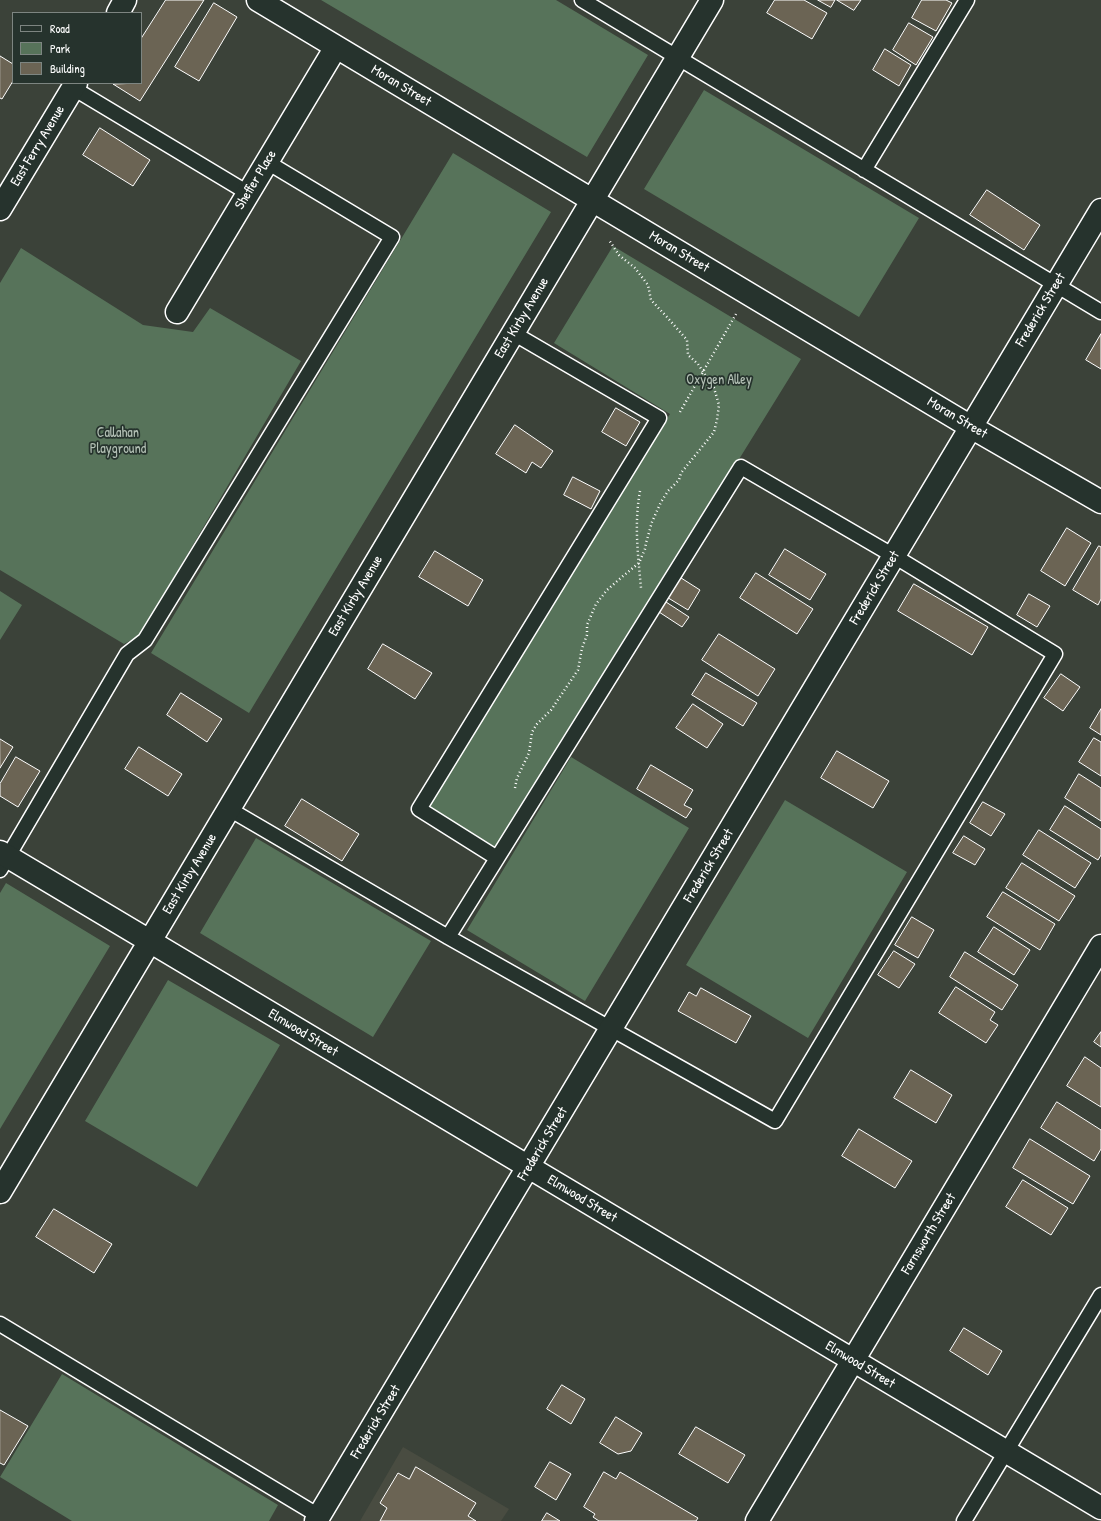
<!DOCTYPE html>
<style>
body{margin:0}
#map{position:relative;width:1101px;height:1521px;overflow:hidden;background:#3b4239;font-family:"Patrick Hand",sans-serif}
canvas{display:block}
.legend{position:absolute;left:12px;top:12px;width:130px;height:72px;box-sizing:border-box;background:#26332d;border:1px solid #7d8581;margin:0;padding:5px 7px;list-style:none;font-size:12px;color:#fff}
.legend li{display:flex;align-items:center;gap:8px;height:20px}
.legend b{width:20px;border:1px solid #7d8581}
</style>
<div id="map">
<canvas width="1101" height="1521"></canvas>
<ul class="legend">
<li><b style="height:5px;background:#26332d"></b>Road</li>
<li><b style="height:11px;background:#57735a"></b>Park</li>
<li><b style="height:11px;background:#6b6454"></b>Building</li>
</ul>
</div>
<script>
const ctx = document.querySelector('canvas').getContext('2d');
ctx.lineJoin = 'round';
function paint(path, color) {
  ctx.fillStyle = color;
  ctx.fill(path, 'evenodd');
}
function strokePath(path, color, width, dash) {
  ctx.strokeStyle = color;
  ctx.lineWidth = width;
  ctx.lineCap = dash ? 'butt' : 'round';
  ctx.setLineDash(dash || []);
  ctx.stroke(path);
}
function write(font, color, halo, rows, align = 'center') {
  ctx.font = font + ' "Patrick Hand",sans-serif';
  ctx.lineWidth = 3.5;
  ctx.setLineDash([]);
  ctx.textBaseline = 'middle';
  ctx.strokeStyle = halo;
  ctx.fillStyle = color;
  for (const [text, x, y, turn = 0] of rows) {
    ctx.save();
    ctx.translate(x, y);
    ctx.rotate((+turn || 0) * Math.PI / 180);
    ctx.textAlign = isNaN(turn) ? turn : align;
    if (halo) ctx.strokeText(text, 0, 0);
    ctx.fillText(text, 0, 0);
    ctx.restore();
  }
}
paint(new Path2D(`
 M 403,1447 L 509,1509 L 501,1521 L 360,1521 Z`), '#494c41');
paint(new Path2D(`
 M 321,0 L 556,0 L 648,55 L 587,157 Z
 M 704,90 L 919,218 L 859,317 L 644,189 Z
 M 453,153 L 551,212 L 249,713 L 151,653 Z
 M 613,246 L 801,359 L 498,849 L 428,806 L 670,414 L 554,343 Z
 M 21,248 L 143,325 L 193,332 L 210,308 L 301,361 L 140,635 L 124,644 L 0,570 L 0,283 Z
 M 0,591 L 22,605 L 0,640 Z
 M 571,757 L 689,828 L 585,1001 L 467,930 Z
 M 785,800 L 907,872 L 808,1038 L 686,965 Z
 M 256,838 L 431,941 L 373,1037 L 200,933 Z
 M 6,883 L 110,946 L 0,1129 L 0,893 Z
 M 168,980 L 280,1045 L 197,1187 L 85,1121 Z
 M 62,1374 L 278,1505 L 269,1521 L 72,1521 L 0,1477 Z`), '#57735a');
const building = new Path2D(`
 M 166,0 L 204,0 L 140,101 L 113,84 L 141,83 L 141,39 Z
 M 775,0 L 804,0 L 827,13 L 812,39 L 767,13 Z
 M 818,0 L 835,0 L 831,7 Z
 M 837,0 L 861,0 L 854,10 Z
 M 922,0 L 946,0 L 952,3 L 936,31 L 912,18 Z
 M 214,3 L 237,17 L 199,81 L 175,67 Z
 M 909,23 L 933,37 L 916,65 L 893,50 Z
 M 885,49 L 911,65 L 899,86 L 873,70 Z
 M 0,56 L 13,64 L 13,81 L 2,99 L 0,98 Z
 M 100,128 L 150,160 L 133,186 L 83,155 Z
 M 987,190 L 1040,225 L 1024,250 L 970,215 Z
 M 1101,334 L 1101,369 L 1086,360 Z
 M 616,408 L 640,422 L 626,446 L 602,432 Z
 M 515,425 L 553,451 L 541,468 L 532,462 L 526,473 L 496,454 Z
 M 573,477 L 600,491 L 591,509 L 564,495 Z
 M 1067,528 L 1091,543 L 1065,586 L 1041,571 Z
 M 1099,546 L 1101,547 L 1101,599 L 1098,605 L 1073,590 Z
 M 785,549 L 826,574 L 810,600 L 769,575 Z
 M 435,551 L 483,580 L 468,606 L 419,577 Z
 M 756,573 L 813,609 L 797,634 L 740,598 Z
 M 678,576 L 700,590 L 688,610 L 665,596 Z
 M 914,584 L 988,627 L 972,655 L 898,611 Z
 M 1029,594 L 1050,606 L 1037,627 L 1017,615 Z
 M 666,602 L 689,617 L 682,627 L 659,612 Z
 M 719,634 L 775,669 L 758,696 L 702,660 Z
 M 383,644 L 432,673 L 415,699 L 368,669 Z
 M 706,673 L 757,703 L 743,726 L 692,695 Z
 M 1061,674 L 1080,687 L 1063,711 L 1044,698 Z
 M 181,693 L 222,719 L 207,742 L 167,715 Z
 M 693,704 L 723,724 L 707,748 L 676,728 Z
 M 1101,709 L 1101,735 L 1090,728 Z
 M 1094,738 L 1101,742 L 1101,776 L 1079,762 Z
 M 0,739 L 13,747 L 0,768 Z
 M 139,747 L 182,774 L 168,796 L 125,769 Z
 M 837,751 L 889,781 L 873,808 L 821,778 Z
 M 16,757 L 40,771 L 18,807 L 0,796 L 0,784 Z
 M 651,765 L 693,790 L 684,805 L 692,809 L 686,818 L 637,789 Z
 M 1079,774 L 1101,788 L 1101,821 L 1065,798 Z
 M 302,799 L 359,834 L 342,861 L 285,826 Z
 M 983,802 L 1005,814 L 991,836 L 970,823 Z
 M 1065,806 L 1101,829 L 1101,855 L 1098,860 L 1050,830 Z
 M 1039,830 L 1091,863 L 1075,888 L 1023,855 Z
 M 964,836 L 985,849 L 975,865 L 953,853 Z
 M 1022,863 L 1075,896 L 1059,921 L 1006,888 Z
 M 1003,892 L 1055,924 L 1040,950 L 987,917 Z
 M 912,917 L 934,930 L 918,958 L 895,945 Z
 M 994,927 L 1030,950 L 1014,975 L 978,952 Z
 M 894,951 L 915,964 L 899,988 L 878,975 Z
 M 965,952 L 1018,985 L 1002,1010 L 950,977 Z
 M 956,987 L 995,1012 L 990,1020 L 998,1025 L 986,1043 L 939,1013 Z
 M 701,988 L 751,1016 L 736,1043 L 678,1011 L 689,992 L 696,996 Z
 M 1101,1032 L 1101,1047 L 1094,1042 Z
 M 1085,1057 L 1101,1068 L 1101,1107 L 1067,1086 Z
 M 911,1070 L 952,1095 L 936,1123 L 894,1098 Z
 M 1057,1102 L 1101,1130 L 1101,1149 L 1094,1161 L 1041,1128 Z
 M 859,1129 L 912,1161 L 895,1188 L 842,1156 Z
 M 1030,1139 L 1090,1176 L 1073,1204 L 1013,1168 Z
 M 1023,1180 L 1068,1208 L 1051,1235 L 1006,1207 Z
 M 54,1209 L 112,1244 L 94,1273 L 36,1237 Z
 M 964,1328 L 1002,1351 L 988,1375 L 950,1351 Z
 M 562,1385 L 585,1399 L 571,1424 L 547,1409 Z
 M 0,1410 L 28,1426 L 4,1465 L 0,1463 Z
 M 616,1417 L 642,1433 L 631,1451 L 618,1454 L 600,1443 Z
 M 696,1427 L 745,1455 L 728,1483 L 679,1454 Z
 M 550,1462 L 571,1474 L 556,1500 L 535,1487 Z
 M 416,1467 L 476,1503 L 468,1516 L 476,1521 L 380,1521 L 387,1508 L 380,1503 L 398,1473 L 409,1479 Z
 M 604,1472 L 616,1479 L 620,1472 L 698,1518 L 696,1521 L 599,1521 L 593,1517 L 595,1514 L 584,1507 Z
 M 547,1513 L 560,1521 L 542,1521 Z`);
paint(building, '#6b6454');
strokePath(building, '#fff', 1);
const lane = new Path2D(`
 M 582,0 L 1101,312
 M 73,88 L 248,193
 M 864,170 L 967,0
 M 229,809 L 448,937 L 775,1121 L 1055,654 L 894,556 L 741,467 L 448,937
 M 497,858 L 419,809 L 659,418 L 513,333
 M 0,870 L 127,654 L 145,640 L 392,237 L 267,162
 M 0,1324 L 319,1516
 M 964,1521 L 1101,1295`);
const street = new Path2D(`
 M 258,0 L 971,427 L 1101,502
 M 177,312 L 336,47
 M 0,852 L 1101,1508
 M 0,1192 L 712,0
 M 316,1521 L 1101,210
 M 757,1521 L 1101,946`);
const secondary = new Path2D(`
 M 118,13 L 125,0
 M 0,209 L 76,83`);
strokePath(lane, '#fff', 17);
strokePath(street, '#fff', 25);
strokePath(secondary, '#fff', 25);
strokePath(new Path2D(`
 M 680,412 L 736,314
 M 640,491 C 634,524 638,555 641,588
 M 515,788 L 517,778 L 529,753 L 532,732 L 537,724 L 551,710 L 578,670 L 582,648 L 587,635 L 587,625 L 596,604 L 607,590 L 623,576 L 639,563 L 645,549 L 646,543 L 652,522 L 661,502 L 668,491 L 679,480 L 681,473 L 714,432 L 717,420 L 719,405 L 714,388 L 698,364 L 688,355 L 687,340 L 667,317 L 651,300 L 648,285 L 635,268 L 619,255 L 609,240`), '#fff', 2.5, [1, 3]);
strokePath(lane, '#26332d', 14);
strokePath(street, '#26332d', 22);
strokePath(secondary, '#26332d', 22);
write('14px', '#fff', '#26332d', [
 ["Moran Street",401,86,31],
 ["East Ferry Avenue",38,146,-59],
 ["Sheffer Place",256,180,-59],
 ["Moran Street",679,252,31],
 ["Frederick Street",1041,310,-59],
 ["East Kirby Avenue",522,318,-59],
 ["Moran Street",957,418,31],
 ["Frederick Street",875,588,-59],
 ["East Kirby Avenue",356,596,-59],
 ["Frederick Street",709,866,-59],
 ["East Kirby Avenue",190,874,-59],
 ["Elmwood Street",303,1033,31],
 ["Frederick Street",543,1144,-59],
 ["Elmwood Street",582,1199,31],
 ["Farnsworth Street",929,1234,-59],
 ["Elmwood Street",860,1365,31],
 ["Frederick Street",376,1422,-59]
]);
write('14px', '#b3c0b5', '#26332d', [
 ["Oxygen Alley",719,380],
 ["Callahan",118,433],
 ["Playground",118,449]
]);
</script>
